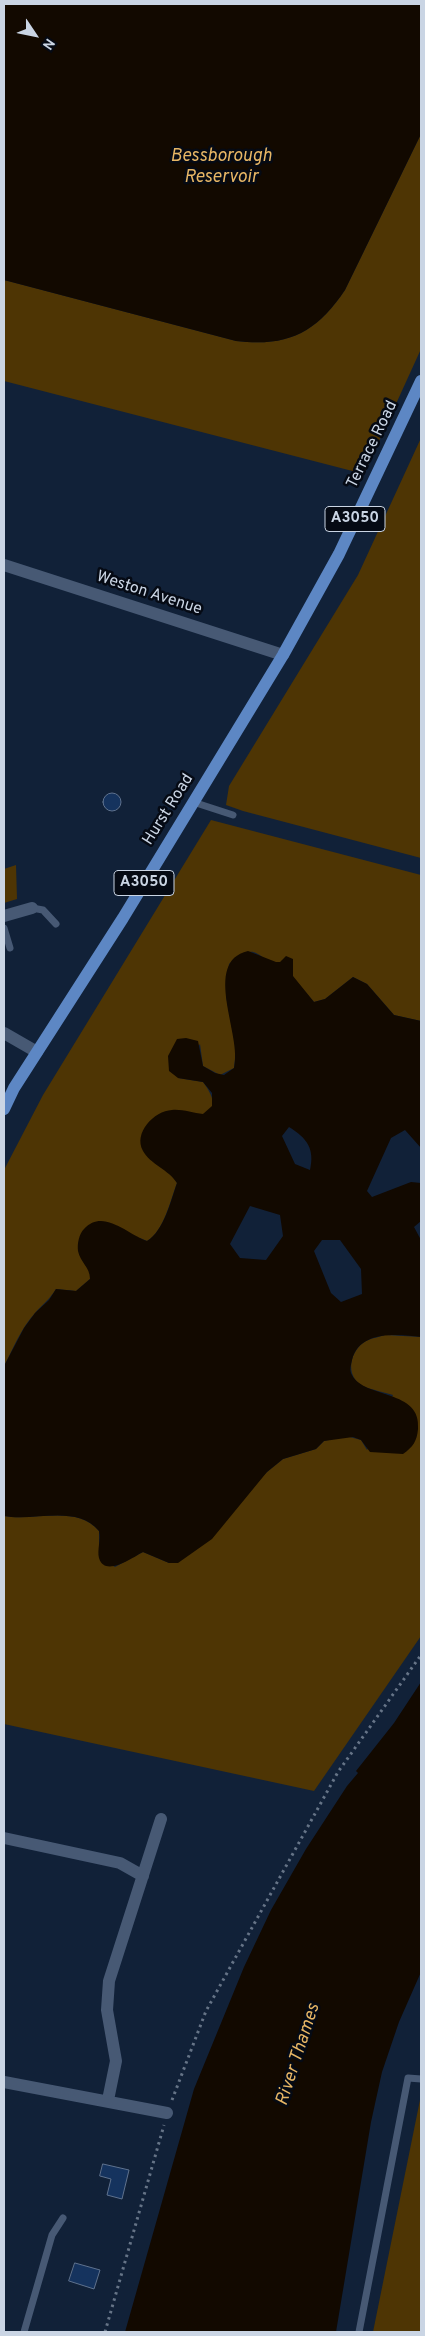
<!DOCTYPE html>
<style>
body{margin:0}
#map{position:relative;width:425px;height:2336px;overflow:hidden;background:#112138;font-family:Overpass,sans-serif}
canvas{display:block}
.frame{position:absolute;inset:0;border:5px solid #cad5e4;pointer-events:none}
.north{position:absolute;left:10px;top:10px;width:50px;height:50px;-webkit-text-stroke:4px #050a14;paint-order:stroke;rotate:124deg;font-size:14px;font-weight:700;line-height:20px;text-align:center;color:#cad5e4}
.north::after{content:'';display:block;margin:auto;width:18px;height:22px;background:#cad5e4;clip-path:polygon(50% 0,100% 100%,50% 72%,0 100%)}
</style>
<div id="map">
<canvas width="425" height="2336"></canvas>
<div class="frame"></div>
<div class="north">N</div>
</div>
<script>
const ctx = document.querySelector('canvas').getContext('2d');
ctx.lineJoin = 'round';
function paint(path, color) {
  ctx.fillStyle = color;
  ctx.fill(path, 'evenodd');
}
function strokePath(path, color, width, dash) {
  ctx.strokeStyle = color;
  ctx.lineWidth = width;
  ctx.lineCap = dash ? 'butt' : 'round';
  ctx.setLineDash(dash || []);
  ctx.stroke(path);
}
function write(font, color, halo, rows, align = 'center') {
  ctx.font = font + ' Overpass,sans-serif';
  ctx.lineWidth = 5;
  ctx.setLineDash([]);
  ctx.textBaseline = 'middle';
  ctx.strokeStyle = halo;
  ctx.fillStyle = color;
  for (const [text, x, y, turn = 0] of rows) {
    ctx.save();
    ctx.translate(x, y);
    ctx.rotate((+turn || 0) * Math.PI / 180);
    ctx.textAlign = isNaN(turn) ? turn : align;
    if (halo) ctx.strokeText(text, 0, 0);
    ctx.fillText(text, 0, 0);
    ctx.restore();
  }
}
paint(new Path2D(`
 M 421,134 L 421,349 L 364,474 L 4,381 L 4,280 L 236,341 C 288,347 316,333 345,290 Z
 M 421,438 L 421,858 L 243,811 L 226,805 L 229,786 L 358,575 Z
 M 211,820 L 421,875 L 421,1021 L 394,1015 L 367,984 L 353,977 L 325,999 L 314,1002 L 280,962 C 257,965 260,936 229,964 L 226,996 L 236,1049 L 234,1068 L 220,1075 L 203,1066 L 200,1044 L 178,1078 L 203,1082 C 209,1090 222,1110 203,1114 C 195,1116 180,1111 172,1110 L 174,1178 L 177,1183 C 170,1201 164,1231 147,1241 L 140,1238 L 81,1258 L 90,1272 L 90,1279 L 76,1291 L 56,1289 C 50,1299 42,1305 35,1313 C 21,1328 13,1349 4,1366 L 4,1170 L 43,1095 Z
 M 16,865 L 17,899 L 4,903 L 4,869 Z
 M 385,1335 L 421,1337 L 421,1636 L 314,1791 L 4,1724 L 4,1516 C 34,1522 76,1504 99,1531 L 99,1557 L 115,1567 L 143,1552 L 169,1563 L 267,1472 L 283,1459 L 316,1449 L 324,1441 L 346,1436 L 361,1440 L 367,1450 L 393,1395 C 384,1392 372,1390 363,1386 C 344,1376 350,1350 366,1341 C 372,1338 380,1337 385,1335 Z
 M 421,2095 L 421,2332 L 373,2332 Z`), '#4e3504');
paint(new Path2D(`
 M 4,4 L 421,4 L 421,134 L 345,290 C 316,333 288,347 236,341 L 4,280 Z
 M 248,951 L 276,962 L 280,962 L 286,956 L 293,959 L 293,976 L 314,1002 L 325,999 L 353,977 L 367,984 L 394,1015 L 421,1021 L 421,1148 L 405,1130 L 391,1138 L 367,1191 L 372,1197 L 411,1182 L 421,1183 L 421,1221 L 414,1227 L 421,1240 L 421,1337 C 398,1334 359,1330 352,1360 C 351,1365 349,1370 352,1375 C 364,1399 422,1389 418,1429 C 417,1441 413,1447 403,1454 L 370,1452 L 361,1440 L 353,1437 L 324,1441 L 316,1449 L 283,1459 L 267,1472 L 212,1539 L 178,1563 L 169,1563 L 143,1552 C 133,1557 105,1578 99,1558 C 97,1550 101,1540 99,1531 C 77,1504 34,1522 4,1516 L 4,1366 L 24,1328 L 35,1313 L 49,1300 L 56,1289 L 76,1291 L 90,1279 C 90,1267 80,1262 78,1251 C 77,1244 79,1234 84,1229 C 103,1208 127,1234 147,1241 C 164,1231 171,1200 177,1183 C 169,1170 150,1164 143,1151 C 133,1133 154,1111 172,1110 C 182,1109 193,1113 203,1114 L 212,1106 L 212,1093 L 203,1082 L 178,1078 L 169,1071 L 168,1056 L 177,1039 L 186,1038 L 198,1041 L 203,1066 L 215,1073 L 224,1075 L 234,1068 C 243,1036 201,962 248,951 ZM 289,1127 C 307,1138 315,1149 310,1170 L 295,1164 L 282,1136 ZM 250,1206 L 280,1215 L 283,1236 L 266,1260 L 240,1258 L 230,1244 ZM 322,1240 L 340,1240 L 361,1269 L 362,1294 L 341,1302 L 331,1293 L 314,1251 Z
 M 421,1682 L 421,1972 L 399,2022 L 382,2072 L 371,2122 L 336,2332 L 125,2332 L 194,2089 L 244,1967 L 271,1910 L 306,1849 L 347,1786 L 358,1773 L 356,1771 L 394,1723 Z`), '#120900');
const building = new Path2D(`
 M103 802a9 9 0 1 1 18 0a9 9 0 1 1-18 0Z
 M 103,2164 L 129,2170 L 122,2199 L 107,2195 L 111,2179 L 100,2176 Z
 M 75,2263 L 100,2270 L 94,2289 L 69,2281 Z`);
paint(building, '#15335e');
strokePath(building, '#5f728e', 1);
strokePath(new Path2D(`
 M 172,2100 L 206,2011 L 338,1772 L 421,1655
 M 105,2332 L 164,2125`), '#667487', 3, [2.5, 4]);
strokePath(new Path2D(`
 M 193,802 L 233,815
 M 32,908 L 43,910 L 56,924
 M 4,928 L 10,948
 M 24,2332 L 52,2235 L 63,2218
 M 359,2332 L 408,2078 L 421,2079`), '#475974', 7);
strokePath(new Path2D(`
 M 4,565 L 283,655
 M 4,916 L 32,908
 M 4,1033 L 37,1052
 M 4,1838 L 120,1863 L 143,1876
 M 4,2082 L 167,2113
 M 108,2100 L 116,2061 L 107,2010 L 109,1981 L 161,1819`), '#475974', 12);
strokePath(new Path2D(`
 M 4,1109 L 14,1088 L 123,918 L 283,655 L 339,554 L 421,381`), '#5d87c4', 12);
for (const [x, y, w] of [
 [355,519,60],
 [144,883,60]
]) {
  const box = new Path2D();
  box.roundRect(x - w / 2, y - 12.5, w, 25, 4);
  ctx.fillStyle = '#050a14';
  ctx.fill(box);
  strokePath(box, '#cad5e4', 1);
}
write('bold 15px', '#cad5e4', null, [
 ["A3050",355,519],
 ["A3050",144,883]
]);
write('16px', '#cad5e4', '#050a14', [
 ["Terrace Road",373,445,-64],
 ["Weston Avenue",149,594,18],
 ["Hurst Road",169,810,-58]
]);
write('italic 18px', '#e7b665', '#050a14', [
 ["Bessborough",221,157],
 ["Reservoir",221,178],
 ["River Thames",299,2055,-72]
]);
</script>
